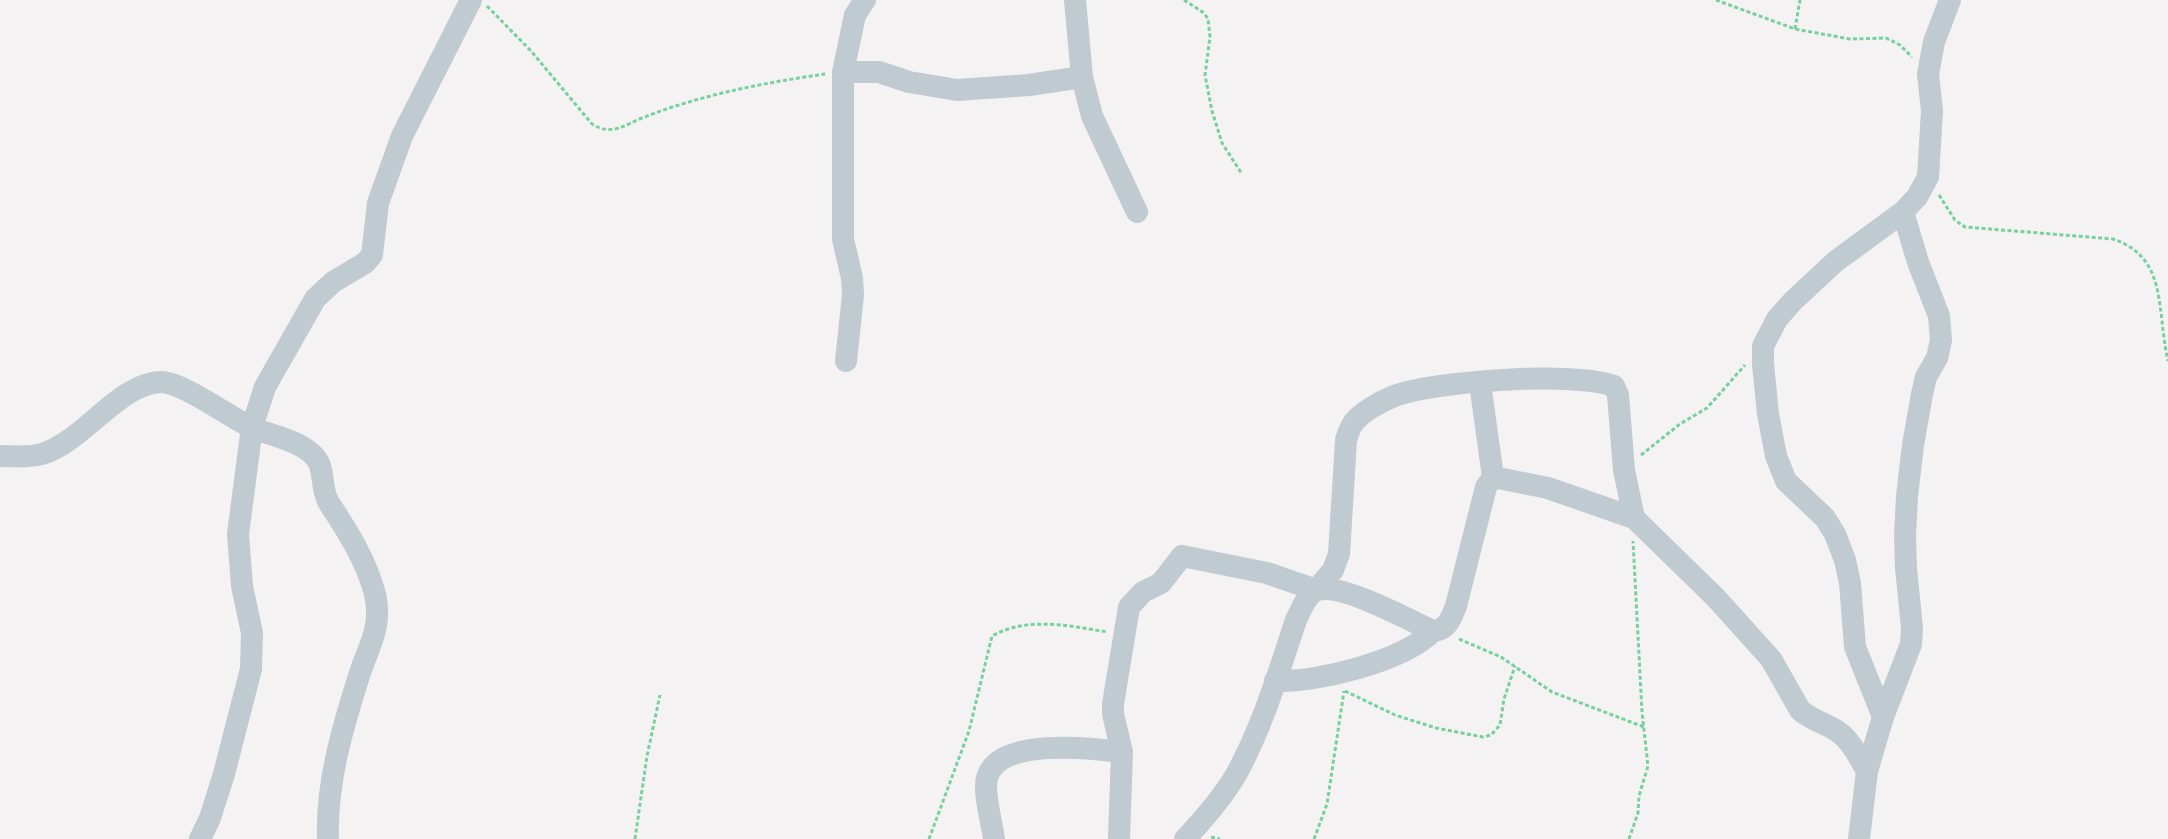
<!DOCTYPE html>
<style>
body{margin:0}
canvas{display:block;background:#f4f2f2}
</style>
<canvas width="2168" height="839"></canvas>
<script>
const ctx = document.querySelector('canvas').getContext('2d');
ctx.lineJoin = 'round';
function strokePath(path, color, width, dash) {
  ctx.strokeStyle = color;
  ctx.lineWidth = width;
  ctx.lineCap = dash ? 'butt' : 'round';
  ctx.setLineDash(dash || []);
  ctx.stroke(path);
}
strokePath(new Path2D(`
 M 1184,0 L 1204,13 L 1208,19 L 1210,37 L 1205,75 L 1212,111 L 1222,143 L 1242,174
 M 1716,0 L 1795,29 L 1850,39 L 1886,38 L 1900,45 L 1912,57
 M 487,6 L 531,51 L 592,124 C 611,136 623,126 642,118 C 700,95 763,83 825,74
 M 1795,29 L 1800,0
 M 1939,195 L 1955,220 L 1965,227 L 2113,239 C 2168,258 2156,307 2168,361
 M 1641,455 L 1680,424 L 1707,408 L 1745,365
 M 1459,639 L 1501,657 L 1552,692 L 1644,727
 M 1345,691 L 1395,715 L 1436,728 L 1483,737 L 1491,735 L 1500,725 L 1504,699 L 1515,666
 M 1211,837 L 1220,839
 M 635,839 L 647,756 L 660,695
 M 929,839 L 969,731 L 992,636 C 1028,616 1069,626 1108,632
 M 1314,839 L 1327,804 L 1344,691
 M 1629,839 L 1638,813 L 1639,796 L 1648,766 L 1642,712 L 1633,541`), '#77d19f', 3, [4, 2.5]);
strokePath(new Path2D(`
 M 1075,0 L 1082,77 L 1092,116 L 1137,212
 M 843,72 L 879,72 L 909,82 L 957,90 L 1029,85 L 1082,77
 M 846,361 L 853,295 L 852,278 L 843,239 L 843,72 L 855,15 L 865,0
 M 1480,383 L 1493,477
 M 0,456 C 14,456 28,458 42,454 C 83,442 119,383 161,382 C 183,382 230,418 253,428 C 272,436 313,443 320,466 C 324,478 322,492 329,503 C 348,532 366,560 375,594 C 383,629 367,648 358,679 C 342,730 326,784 328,839
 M 1275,681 C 1316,683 1404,661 1433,631
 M 1883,717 L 1855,647 L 1850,583 L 1845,560 L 1835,534 L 1825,518 L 1786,481 L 1776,456 L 1768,414 L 1763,364 L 1763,346 L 1777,319 L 1793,301 L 1836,261 L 1903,212 L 1917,197 L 1928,177 L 1932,111 L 1928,74 L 1934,42 L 1950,0
 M 200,839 L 210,818 L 224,774 L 251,669 L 252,633 L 242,586 L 238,534 L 252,427 L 265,387 L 315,299 L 333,282 L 365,263 L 372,255 L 378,203 L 402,136 L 471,0
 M 994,839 C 992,823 983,792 987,778 C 998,737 1091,748 1122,752
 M 1119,839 L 1122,752 L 1113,714 L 1113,704 L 1129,607 L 1143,592 L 1161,583 L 1182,556 L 1267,573 L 1316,590 L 1333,570 L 1339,554 L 1346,440 C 1348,434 1350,427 1354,422 C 1362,412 1380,402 1392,397 C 1429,381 1577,371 1614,386 L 1618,395 L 1624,470 L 1634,518
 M 1185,839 C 1204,819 1223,797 1237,773 C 1263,725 1279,671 1296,620 C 1301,610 1307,593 1318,590 C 1342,583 1409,620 1433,631 C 1448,630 1451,618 1456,606 L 1486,487 L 1493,477 L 1548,488 L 1634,518 L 1716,598 L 1771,659 L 1800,710 C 1811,720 1825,723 1837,731 C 1851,740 1859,758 1867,771
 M 1859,839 L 1867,771 L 1883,717 L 1911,644 L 1912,628 L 1906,568 L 1905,536 L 1907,496 L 1913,445 L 1922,394 L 1926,377 L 1937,358 L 1941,340 L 1939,316 L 1918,262 L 1903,212`), '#bfcad1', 22);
</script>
